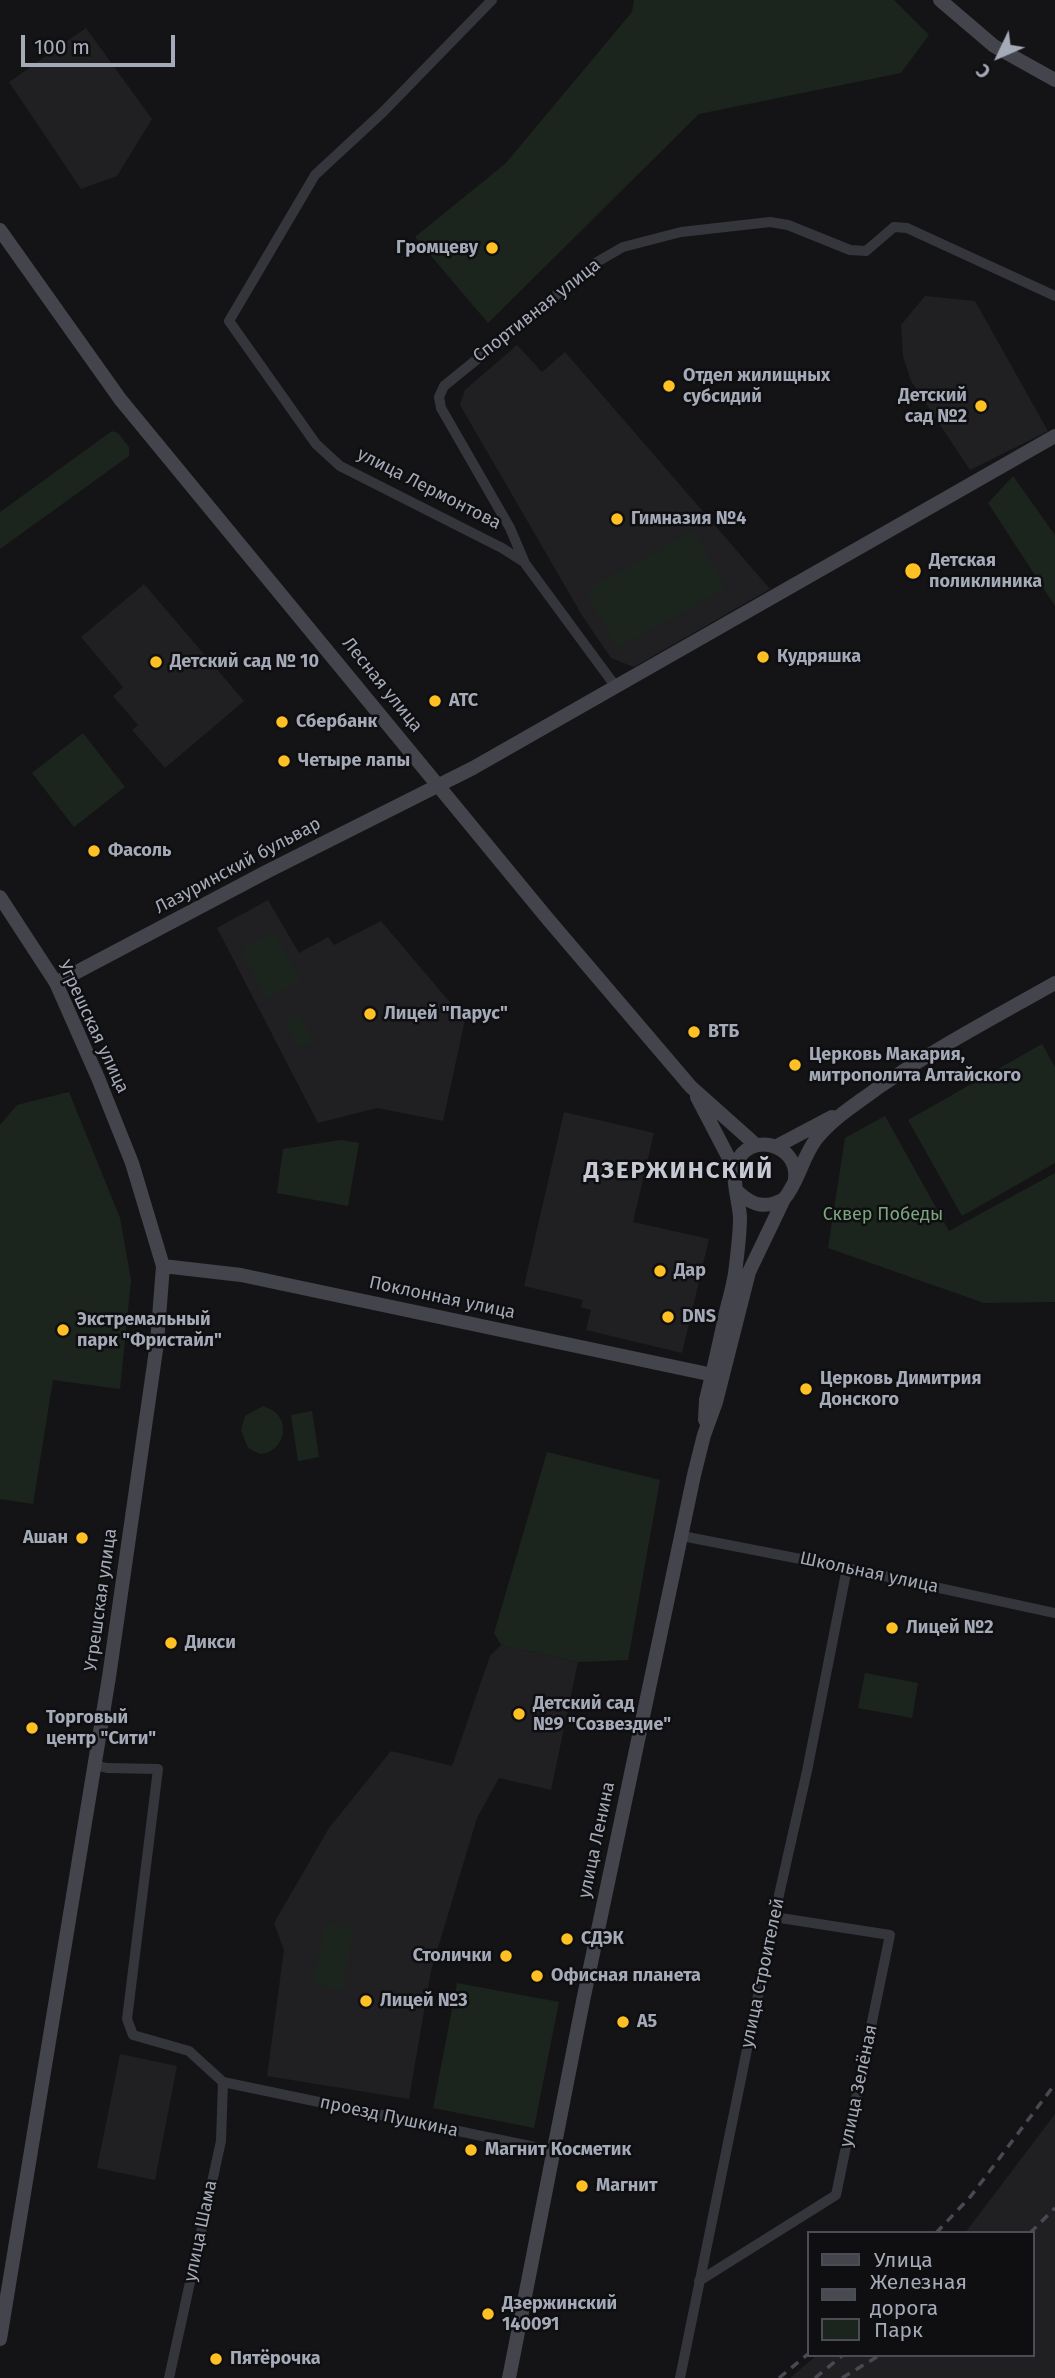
<!DOCTYPE html>
<meta charset="utf-8">
<style>
body{margin:0}
#map{position:relative;width:1055px;height:2378px;overflow:hidden;background:#141416;font-family:"Fira Sans",sans-serif}
canvas{display:block}
.legend{position:absolute;left:807px;top:2231px;width:228px;height:126px;box-sizing:border-box;background:#0f0f11;border:2px solid #4b4d54;margin:0;padding:9px 12px;list-style:none;font-size:21px;color:#a5aab8}
.legend li{display:flex;align-items:center;gap:14px;height:35px}
.legend b{width:35px;border:2px solid #4b4d54}
.north{position:absolute;left:964px;top:21px;width:70px;height:70px;-webkit-text-stroke:5px #0f0f11;paint-order:stroke;rotate:226deg;font-size:19px;font-weight:700;line-height:28px;text-align:center;color:#a5aab8}
.north::after{content:'';display:block;margin:auto;width:24px;height:32px;background:#a5aab8;clip-path:polygon(50% 0,100% 100%,50% 72%,0 100%)}
.scale{position:absolute;left:21px;top:35px;width:154px;height:32px;box-sizing:border-box;border:4px solid #a5aab8;border-top:0;padding-left:9px;font-size:21px;line-height:24px;white-space:nowrap;color:#a5aab8;-webkit-text-stroke:5px #0f0f11;paint-order:stroke}
</style>
<div id="map">
<canvas width="1055" height="2378"></canvas>
<ul class="legend">
<li><b style="height:9px;background:#43444c"></b>Улица</li>
<li><b style="height:9px;background:#484951"></b>Железная дорога</li>
<li><b style="height:19px;background:#1c251d"></b>Парк</li>
</ul>
<div class="north">С</div>
<div class="scale">100 m</div>
</div>
<script>
const ctx = document.querySelector('canvas').getContext('2d');
ctx.lineJoin = 'round';
function paint(path, color) {
  ctx.fillStyle = color;
  ctx.fill(path, 'evenodd');
}
function strokePath(path, color, width, dash) {
  ctx.strokeStyle = color;
  ctx.lineWidth = width;
  ctx.lineCap = dash ? 'butt' : 'round';
  ctx.setLineDash(dash || []);
  ctx.stroke(path);
}
function write(font, color, halo, rows, align = 'center') {
  ctx.font = font + ' "Fira Sans",sans-serif';
  ctx.lineWidth = 5;
  ctx.setLineDash([]);
  ctx.textBaseline = 'middle';
  ctx.strokeStyle = halo;
  ctx.fillStyle = color;
  for (const [text, x, y, turn = 0] of rows) {
    ctx.save();
    ctx.translate(x, y);
    ctx.rotate((+turn || 0) * Math.PI / 180);
    ctx.textAlign = isNaN(turn) ? turn : align;
    if (halo) ctx.strokeText(text, 0, 0);
    ctx.fillText(text, 0, 0);
    ctx.restore();
  }
}
paint(new Path2D(`
 M 86,28 L 152,119 L 117,176 L 81,189 L 9,82 Z
 M 925,296 L 975,301 L 1048,431 L 970,470 L 911,381 L 903,356 L 901,325 Z
 M 517,345 L 542,372 L 565,352 L 770,589 L 634,667 L 611,658 L 583,617 L 460,405 L 465,390 Z
 M 144,584 L 244,701 L 165,768 L 132,730 L 138,725 L 113,696 L 123,687 L 81,637 Z
 M 268,900 L 299,953 L 328,937 L 334,945 L 381,921 L 465,1020 L 443,1121 L 377,1108 L 318,1123 L 217,928 Z
 M 564,1112 L 654,1133 L 633,1222 L 709,1239 L 682,1353 L 586,1330 L 591,1310 L 581,1307 L 583,1300 L 524,1286 Z
 M 501,1645 L 578,1662 L 551,1790 L 499,1778 L 477,1818 L 431,1971 L 409,2099 L 267,2076 L 284,1950 L 274,1923 L 329,1828 L 391,1751 L 452,1766 L 490,1656 Z
 M 120,2054 L 177,2066 L 155,2180 L 97,2168 Z
 M 1055,2114 L 1055,2378 L 790,2378 L 817,2355 L 1032,2355 L 1032,2233 L 965,2233 Z`), '#202023');
paint(new Path2D(`
 M 634,0 L 894,0 L 929,35 L 901,73 L 699,114 L 488,323 L 415,237 L 506,163 L 632,12 Z
 M 112,431 L 118,433 L 129,447 L 129,456 L 0,549 L 0,512 Z
 M 1013,476 L 1055,535 L 1055,606 L 988,503 Z
 M 694,531 L 725,589 L 617,648 L 586,591 Z
 M 83,733 L 125,787 L 74,827 L 32,773 Z
 M 273,932 L 300,980 L 267,998 L 241,950 Z
 M 298,1013 L 313,1041 L 300,1048 L 285,1020 Z
 M 1042,1044 L 1055,1067 L 1055,1163 L 962,1216 L 908,1120 Z
 M 69,1092 L 120,1218 L 131,1280 L 120,1389 L 53,1380 L 33,1504 L 0,1499 L 0,1125 L 17,1105 Z
 M 885,1116 L 949,1231 L 1055,1173 L 1055,1302 L 984,1303 L 828,1248 L 845,1138 Z
 M 341,1140 L 359,1143 L 348,1206 L 277,1193 L 283,1149 Z
 M 263,1406 C 269,1409 274,1410 278,1415 C 290,1431 279,1453 260,1454 L 248,1448 L 241,1430 L 245,1416 Z
 M 312,1411 L 319,1457 L 298,1461 L 291,1415 Z
 M 547,1452 L 660,1480 L 628,1660 L 578,1662 L 501,1645 L 494,1633 Z
 M 865,1673 L 918,1683 L 912,1718 L 858,1708 Z
 M 326,1923 L 354,1929 L 341,1990 L 313,1984 Z
 M 457,1983 L 559,2002 L 534,2128 L 433,2108 Z`), '#1c251d');
strokePath(new Path2D(`
 M 492,0 L 383,112 L 315,175 L 229,321 L 316,444 L 340,466 L 502,548 L 524,562 L 616,687
 M 524,561 L 510,528 L 441,408 L 439,397 L 444,386 L 597,262 L 623,247 L 681,232 L 770,222 L 788,225 L 850,250 L 866,251 L 894,227 L 907,228 L 1055,296
 M 682,1536 L 847,1568 L 1055,1613
 M 94,1765 L 107,1768 L 158,1769 L 127,2019 L 133,2035 L 189,2051 L 223,2082 L 554,2151
 M 699,2281 L 836,2195 L 890,1935 L 774,1917
 M 169,2378 L 221,2141 L 223,2082
 M 680,2378 L 774,1917 L 807,1771 L 847,1568`), '#35363c', 10);
strokePath(new Path2D(`
 M 940,0 L 994,46 L 1055,80
 M 0,230 L 120,399 L 547,918 L 691,1087 L 756,1145
 M 0,897 L 56,983 L 98,1078 L 132,1163 L 163,1266 L 157,1343 L 109,1677 L 0,2339
 M 56,983 L 268,871 L 473,768 L 1055,436
 M 697,1097 L 734,1168
 M 777,1146 L 832,1117
 M 738,1192 C 753,1206 766,1209 784,1199
 M 163,1266 L 241,1275 L 713,1375
 M 705,1420 L 706,1400 C 713,1371 720,1341 726,1312 C 730,1296 735,1280 736,1265 C 738,1249 740,1232 740,1217 C 739,1202 731,1176 736,1164 C 749,1130 799,1144 795,1179
 M 509,2378 L 583,2001 L 694,1475 L 704,1435 L 716,1402 L 749,1272 L 784,1199 C 799,1181 802,1157 817,1138 C 834,1117 858,1103 879,1087 C 936,1048 995,1017 1055,983`), '#43444c', 14);
strokePath(new Path2D(`
 M 936,2233 L 971,2196 L 1055,2084
 M 1030,2233 L 1055,2208
 M 779,2378 L 808,2354
 M 815,2378 L 843,2355
 M 842,2378 L 880,2355`), '#484951', 3.5, [9, 7]);
for (const [x, y, r, color] of [
 [492,248,7,"#ffc024"],
 [669,386,7,"#ffc024"],
 [981,406,7,"#ffc024"],
 [617,519,7,"#ffc024"],
 [913,571,9,"#ffc024"],
 [763,657,7,"#ffc024"],
 [156,662,7,"#ffc024"],
 [435,701,7,"#ffc024"],
 [282,722,7,"#ffc024"],
 [284,761,7,"#ffc024"],
 [94,851,7,"#ffc024"],
 [370,1014,7,"#ffc024"],
 [694,1032,7,"#ffc024"],
 [795,1065,7,"#ffc024"],
 [660,1271,7,"#ffc024"],
 [668,1317,7,"#ffc024"],
 [63,1330,7,"#ffc024"],
 [806,1389,7,"#ffc024"],
 [82,1538,7,"#ffc024"],
 [892,1628,7,"#ffc024"],
 [171,1643,7,"#ffc024"],
 [519,1714,7,"#ffc024"],
 [32,1728,7,"#ffc024"],
 [567,1939,7,"#ffc024"],
 [506,1956,7,"#ffc024"],
 [537,1976,7,"#ffc024"],
 [366,2001,7,"#ffc024"],
 [623,2022,7,"#ffc024"],
 [471,2150,7,"#ffc024"],
 [582,2186,7,"#ffc024"],
 [488,2314,7,"#ffc024"],
 [216,2359,7,"#ffc024"]
]) {
  const dot = new Path2D();
  dot.arc(x, y, r, 0, 2 * Math.PI);
  ctx.fillStyle = color;
  ctx.fill(dot);
  strokePath(dot, '#0f0f11', 2.5);
}
write('bold 18px', '#a5aab8', '#0f0f11', [
 ["Громцеву",478,248,"right"],
 ["Отдел жилищных",683,376],
 ["субсидий",683,397],
 ["Детский",967,396,"right"],
 ["сад №2",967,417,"right"],
 ["Гимназия №4",631,519],
 ["Детская",929,561],
 ["поликлиника",929,582],
 ["Кудряшка",777,657],
 ["Детский сад № 10",170,662],
 ["АТС",449,701],
 ["Сбербанк",296,722],
 ["Четыре лапы",298,761],
 ["Фасоль",108,851],
 ["Лицей \"Парус\"",384,1014],
 ["ВТБ",708,1032],
 ["Церковь Макария,",809,1055],
 ["митрополита Алтайского",809,1076],
 ["Дар",674,1271],
 ["DNS",682,1317],
 ["Экстремальный",77,1320],
 ["парк \"Фристайл\"",77,1341],
 ["Церковь Димитрия",820,1379],
 ["Донского",820,1400],
 ["Ашан",68,1538,"right"],
 ["Лицей №2",906,1628],
 ["Дикси",185,1643],
 ["Детский сад",533,1704],
 ["№9 \"Созвездие\"",533,1725],
 ["Торговый",46,1718],
 ["центр \"Сити\"",46,1739],
 ["СДЭК",581,1939],
 ["Столички",492,1956,"right"],
 ["Офисная планета",551,1976],
 ["Лицей №3",380,2001],
 ["А5",637,2022],
 ["Магнит Косметик",485,2150],
 ["Магнит",596,2186],
 ["Дзержинский",502,2304],
 ["140091",502,2325],
 ["Пятёрочка",230,2359]
], 'left');
write('18px', '#a5aab8', '#0f0f11', [
 ["Спортивная улица",537,311,-38],
 ["улица Лермонтова",429,489,27],
 ["Лесная улица",382,685,51],
 ["Лазуринский бульвар",238,866,-28],
 ["Угрешская улица",93,1027,65],
 ["Поклонная улица",442,1298,12],
 ["Школьная улица",869,1573,12],
 ["Угрешская улица",101,1600,-82],
 ["улица Ленина",597,1840,-78],
 ["улица Строителей",763,1973,-78],
 ["улица Зелёная",859,2086,-78],
 ["проезд Пушкина",389,2117,12],
 ["улица Шама",201,2231,-78]
]);
write('18px', '#7aa57e', '#0f0f11', [
 ["Сквер Победы",883,1215]
]);
ctx.letterSpacing = '2px';
write('bold 24px', '#c6c9d4', '#0f0f11', [
 ["ДЗЕРЖИНСКИЙ",679,1171]
]);
ctx.letterSpacing = '0px';
</script>
